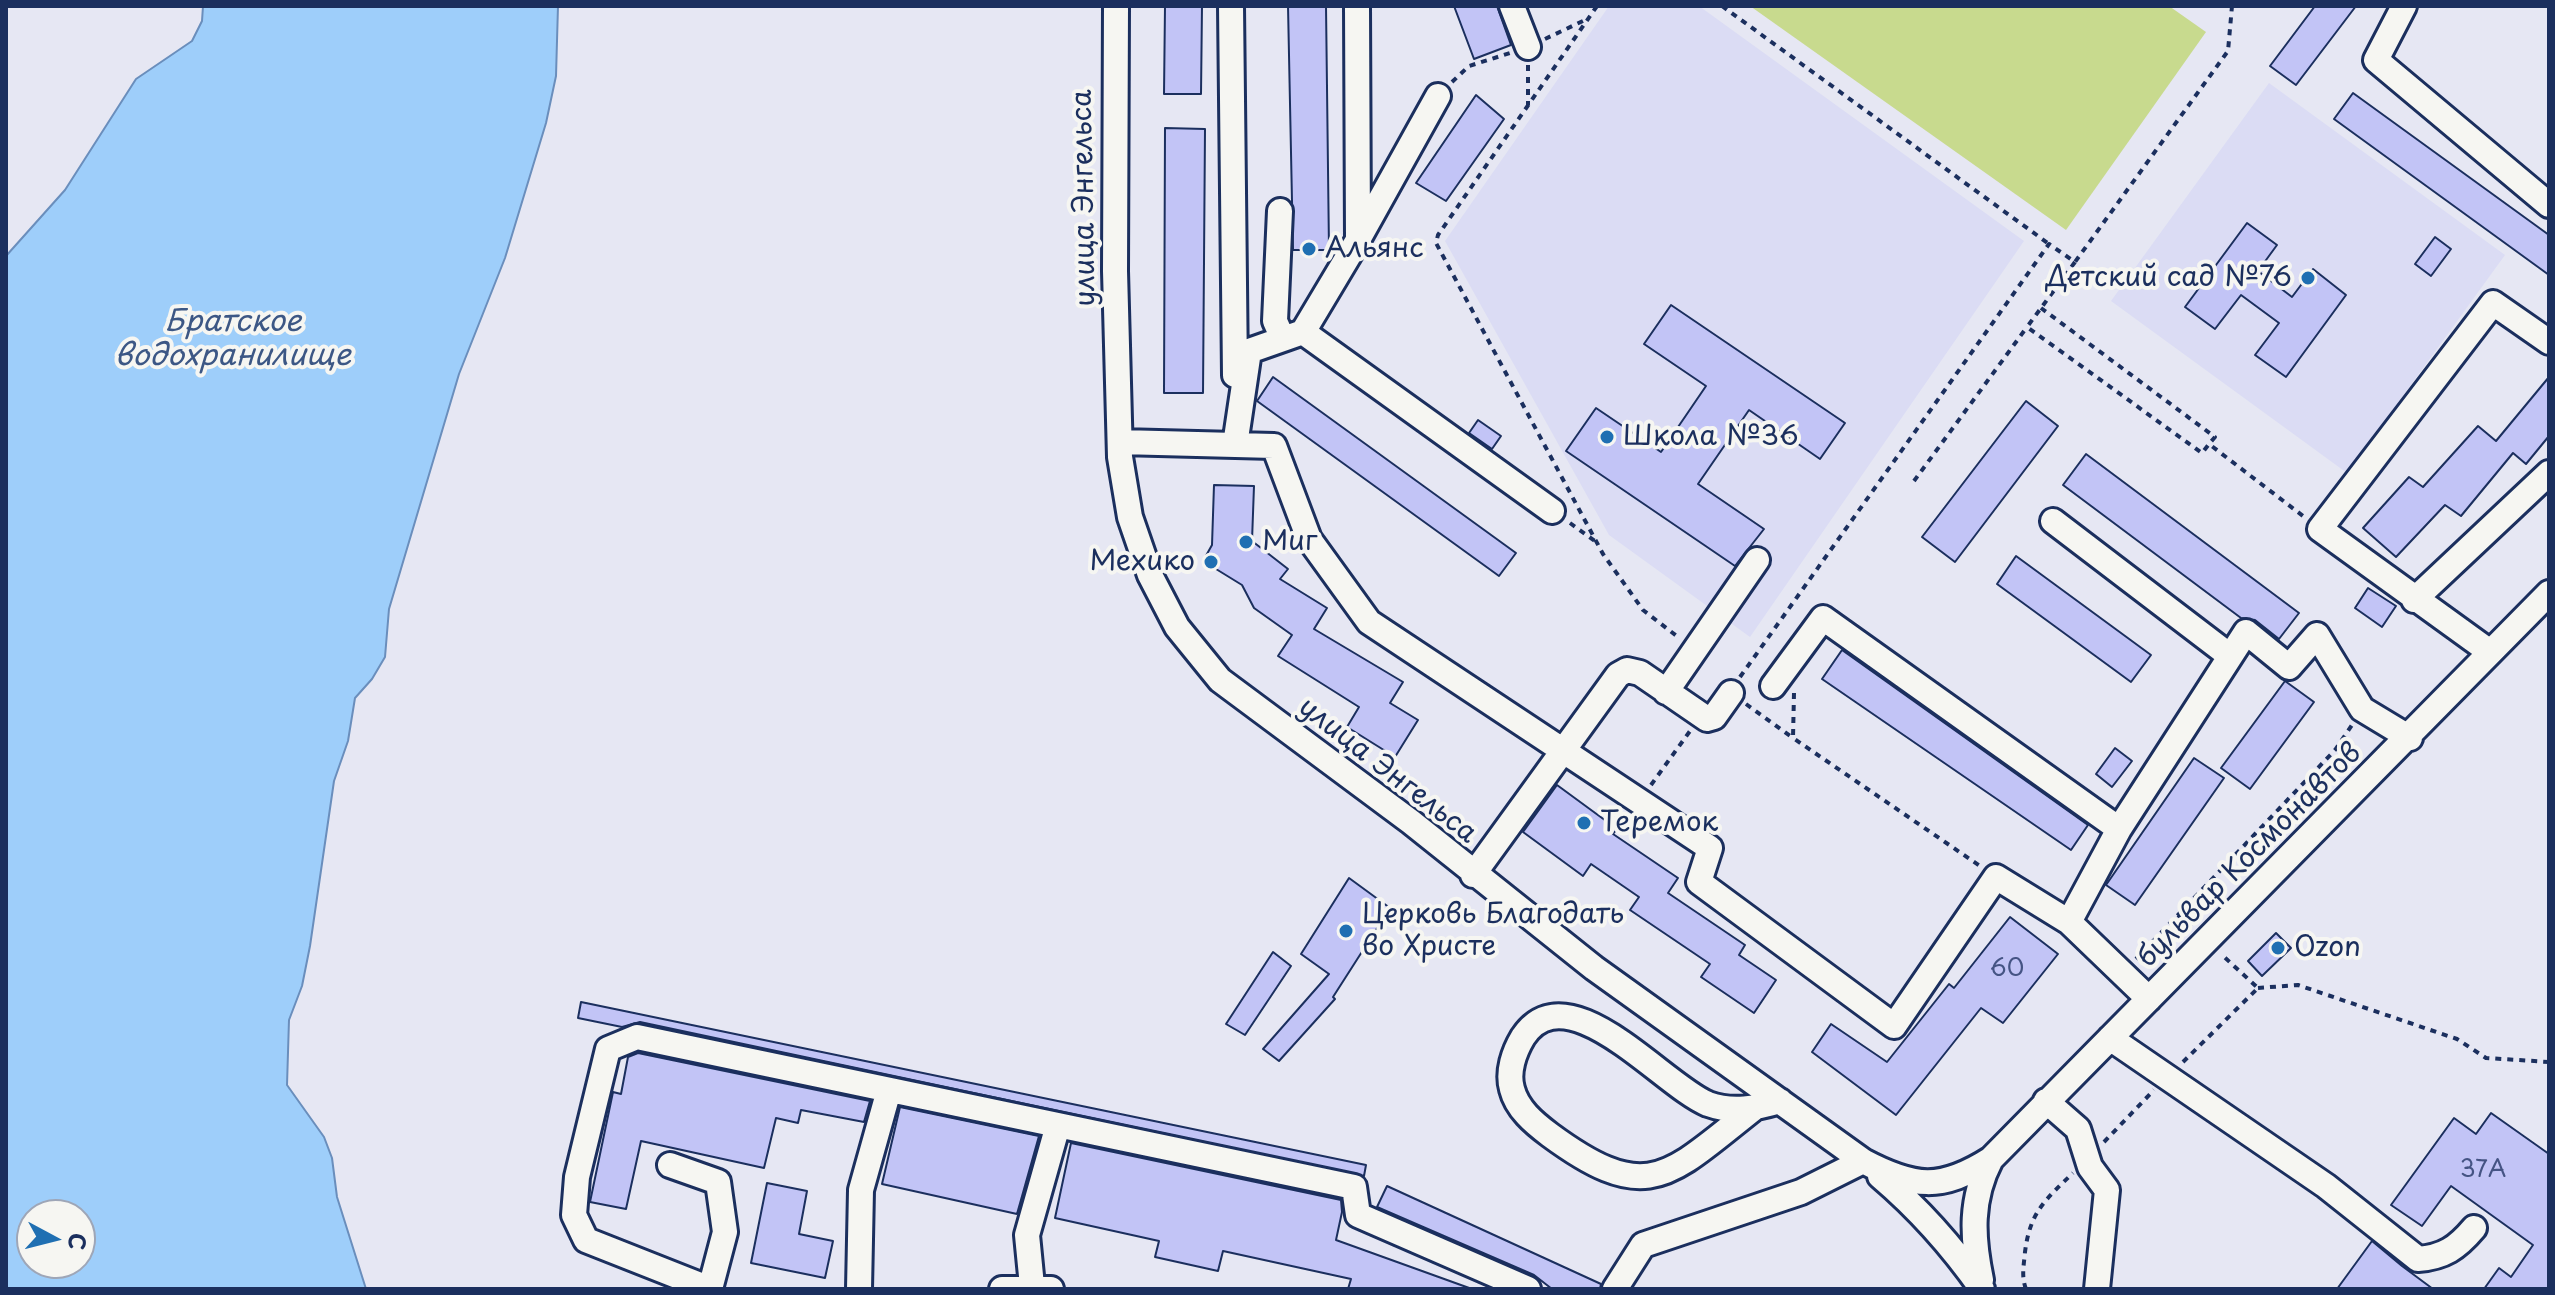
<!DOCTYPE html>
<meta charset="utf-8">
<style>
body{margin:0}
#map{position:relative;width:2555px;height:1295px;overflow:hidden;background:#e6e7f3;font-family:"Playpen Sans",sans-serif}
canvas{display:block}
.frame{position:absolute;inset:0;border:8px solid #1b2f5e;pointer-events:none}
.north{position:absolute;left:16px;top:1199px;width:80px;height:80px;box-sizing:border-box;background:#f6f6f2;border:2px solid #9ea6b7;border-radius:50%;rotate:97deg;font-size:22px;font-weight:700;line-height:32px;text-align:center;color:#1b2f5e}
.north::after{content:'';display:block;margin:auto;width:28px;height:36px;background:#1f6fb2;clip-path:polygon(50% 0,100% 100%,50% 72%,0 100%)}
</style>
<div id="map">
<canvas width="2555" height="1295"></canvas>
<div class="frame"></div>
<div class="north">С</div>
</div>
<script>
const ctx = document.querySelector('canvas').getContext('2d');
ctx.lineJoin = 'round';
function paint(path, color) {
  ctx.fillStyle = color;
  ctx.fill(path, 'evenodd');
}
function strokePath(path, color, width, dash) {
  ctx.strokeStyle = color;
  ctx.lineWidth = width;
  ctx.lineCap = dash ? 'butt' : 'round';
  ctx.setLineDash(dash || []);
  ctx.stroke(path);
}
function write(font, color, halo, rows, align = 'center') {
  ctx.font = font + ' "Playpen Sans",sans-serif';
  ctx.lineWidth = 8;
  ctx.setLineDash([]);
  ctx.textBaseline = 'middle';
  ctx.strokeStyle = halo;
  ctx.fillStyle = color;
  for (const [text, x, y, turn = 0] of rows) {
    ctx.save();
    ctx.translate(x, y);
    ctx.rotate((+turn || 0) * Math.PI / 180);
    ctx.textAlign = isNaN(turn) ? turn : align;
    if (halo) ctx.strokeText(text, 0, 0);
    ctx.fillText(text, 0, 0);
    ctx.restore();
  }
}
paint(new Path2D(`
 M 1609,6 L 1699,6 L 2024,241 L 1750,637 L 1609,535 L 1445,241 Z
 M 2269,83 L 2505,255 L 2347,473 L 2111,301 Z`), '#dbdcf4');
paint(new Path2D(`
 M 1750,6 L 2169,6 L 2206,32 L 2066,230 Z`), '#c8da8e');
const water = new Path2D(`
 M 203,6 L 558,6 L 556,76 L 546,123 L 505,258 L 459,374 L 389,609 L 385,657 L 372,679 L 355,698 L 348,741 L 334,781 L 310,946 L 302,986 L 289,1020 L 287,1085 L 324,1137 L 332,1158 L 337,1197 L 366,1289 L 6,1289 L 6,256 L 65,190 L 136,79 L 192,41 L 202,21 ZM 32,1215 L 80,1215 L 80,1263 L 32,1263 Z`);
paint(water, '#9ecefa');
strokePath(water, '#6a8ebc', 2);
const building = new Path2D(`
 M 1165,6 L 1202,6 L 1201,94 L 1164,94 Z
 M 1288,6 L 1326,6 L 1329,250 L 1293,250 Z
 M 1454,6 L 1497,6 L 1511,45 L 1474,59 Z
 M 2315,6 L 2356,6 L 2296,85 L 2270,66 Z
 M 2353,93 L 2549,235 L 2549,275 L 2334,119 Z
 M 1476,95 L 1504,119 L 1446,201 L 1416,183 Z
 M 1165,128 L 1205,129 L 1203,393 L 1164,393 Z
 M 2247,223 L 2277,245 L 2258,271 L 2292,297 L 2313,269 L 2346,295 L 2286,377 L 2255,355 L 2279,323 L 2241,295 L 2215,329 L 2185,307 Z
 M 2435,237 L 2451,249 L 2431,276 L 2415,264 Z
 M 1671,305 L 1845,423 L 1820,459 L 1749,410 L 1698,484 L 1764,529 L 1735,566 L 1566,451 L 1596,408 L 1661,452 L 1706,386 L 1644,344 Z
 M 1273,377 L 1516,553 L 1499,576 L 1257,401 Z
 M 2549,377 L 2549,436 L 2526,464 L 2513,453 L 2461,516 L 2445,505 L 2396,557 L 2363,528 L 2409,477 L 2423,487 L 2478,426 L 2496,441 Z
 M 2026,401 L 2058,426 L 1955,562 L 1922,537 Z
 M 1478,420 L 1501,436 L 1492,449 L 1469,433 Z
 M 2086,454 L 2299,613 L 2279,639 L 2255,620 L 2241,618 L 2063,485 Z
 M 1214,485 L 1254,486 L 1252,541 L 1288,569 L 1280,579 L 1327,608 L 1314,629 L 1403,682 L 1390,703 L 1418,720 L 1395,757 L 1347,727 L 1359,707 L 1278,656 L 1292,635 L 1254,608 L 1242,585 L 1203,561 L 1212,545 Z
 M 2016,556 L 2151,655 L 2131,682 L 1997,584 Z
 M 2368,588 L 2396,606 L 2382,627 L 2355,608 Z
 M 1842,650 L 2088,825 L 2071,850 L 1822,679 Z
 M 2285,681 L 2314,702 L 2250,789 L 2221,768 Z
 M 2115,748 L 2132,761 L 2112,787 L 2096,774 Z
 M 2194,758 L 2224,778 L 2135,905 L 2106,885 Z
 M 1557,785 L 1617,829 L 1613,834 L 1678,878 L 1668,893 L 1745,945 L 1739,955 L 1776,980 L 1754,1013 L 1701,977 L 1710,964 L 1630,910 L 1639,897 L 1591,864 L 1583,876 L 1523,832 Z
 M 1349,878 L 1390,908 L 1333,997 L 1335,999 L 1279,1061 L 1263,1049 L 1329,974 L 1301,954 Z
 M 2010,917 L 2058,954 L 2003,1023 L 1981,1008 L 1896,1115 L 1812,1052 L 1831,1024 L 1887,1062 L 1949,984 L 1954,988 Z
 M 2276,933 L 2291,948 L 2262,976 L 2248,961 Z
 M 1273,952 L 1291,966 L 1245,1035 L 1226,1024 Z
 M 581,1002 L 1366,1165 L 1364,1176 L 640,1022 L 622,1027 L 578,1018 Z
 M 638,1053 L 870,1101 L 864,1122 L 801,1110 L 798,1123 L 776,1118 L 764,1168 L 641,1141 L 626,1209 L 590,1202 L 613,1092 L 621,1094 L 628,1057 Z
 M 900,1107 L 1039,1136 L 1017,1214 L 882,1184 Z
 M 2491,1113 L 2549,1154 L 2549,1289 L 2484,1289 L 2499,1268 L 2511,1277 L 2533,1245 L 2451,1186 L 2422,1226 L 2391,1205 L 2454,1118 L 2476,1134 Z
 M 1071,1143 L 1341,1200 L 1342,1212 L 1336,1240 L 1472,1289 L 1348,1289 L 1351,1279 L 1223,1251 L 1218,1271 L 1155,1257 L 1159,1241 L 1055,1218 Z
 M 767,1183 L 807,1191 L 799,1234 L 833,1241 L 825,1278 L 751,1263 Z
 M 1387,1186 L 1601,1284 L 1600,1289 L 1552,1289 L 1534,1275 L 1377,1207 Z
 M 2372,1241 L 2402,1266 L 2433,1289 L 2337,1289 Z`);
paint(building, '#c2c4f6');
strokePath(building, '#1b2f5e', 2);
const minor = new Path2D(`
 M 1116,6 L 1115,271 L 1120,457 L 1130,517 L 1150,575 L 1177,627 L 1220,680 L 1411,822 L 1594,968 L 1863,1161 C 1914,1188 1941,1191 1991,1159 L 2549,593
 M 1231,6 L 1235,375
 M 1512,6 L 1528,47
 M 2404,6 L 2376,60 L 2549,205
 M 1280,211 L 1275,321 L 1283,339
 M 1359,238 L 1438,96
 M 1303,332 L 1552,511
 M 1120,442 L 1274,446 L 1309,539 L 1369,622 L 1710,848 L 1699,882 L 1894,1026 L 1996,877 L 2069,922 L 2149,999
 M 1235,445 L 1249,351 L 1303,332 L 1358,240 L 1357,6
 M 2053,521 L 2230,656
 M 2414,600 L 2549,473
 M 2490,652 L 2320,529 L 2493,303 L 2549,342
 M 1773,686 L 1823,618 L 2119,829 L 2069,922
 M 1666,692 L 1757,560
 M 2119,829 L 2246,632 L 2289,667 L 2317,635 L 2362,709 L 2410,738
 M 1473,875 L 1618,675 L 1627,670 L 1640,673 L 1707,719 L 1714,717 L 1731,693
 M 2110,1038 L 2326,1186 L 2418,1259 C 2444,1257 2457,1248 2474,1228
 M 2046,1101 L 2078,1129 L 2090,1167 L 2107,1190 L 2097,1289
 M 1753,1109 C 1668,1176 1648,1207 1550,1135 C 1534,1123 1517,1109 1512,1089 C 1507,1072 1514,1052 1523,1037 C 1568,970 1663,1086 1708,1104 C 1733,1113 1756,1108 1780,1101
 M 670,1165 L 718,1182 L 725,1232 L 710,1289
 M 1880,1176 C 1920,1210 1952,1246 1982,1289
 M 1981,1280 C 1972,1237 1970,1199 1991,1159
 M 1032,1286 L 1027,1235 L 1058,1125
 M 710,1289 L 586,1240 L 574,1215 L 577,1177 L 608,1049 L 637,1037 L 1354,1187 L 1358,1215 L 1528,1289
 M 859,1289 L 861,1190 L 889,1090
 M 1002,1289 L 1051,1289
 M 1615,1289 L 1643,1245 L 1801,1192 L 1863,1161`);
strokePath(minor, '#1b2f5e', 30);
strokePath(new Path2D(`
 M 1597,6 L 1438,235 L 1436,243 L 1603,554 L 1643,610 L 1678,637
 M 1722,6 L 2049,244
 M 1545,39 L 1587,19
 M 1528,65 L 1528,105
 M 1452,82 L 1469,66 L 1510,53
 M 2075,262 L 2027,327 L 2202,453 L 2209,444 L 2303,516
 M 2041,308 L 2215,437 L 2209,444
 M 1914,481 L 2027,327
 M 1570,523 L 1595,541
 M 1740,677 L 2049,244 L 2075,262 L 2228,51 L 2232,6
 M 1794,693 L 1793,738 L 1980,866
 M 1746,704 L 1793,738
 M 1651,785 L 1690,731
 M 2178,915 L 2191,927
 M 2136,959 L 2335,750 L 2352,725
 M 2258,988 L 2298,985 L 2457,1039 L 2486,1058 L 2549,1062
 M 2183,1062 L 2258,988 L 2222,955
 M 2104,1142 L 2154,1090
 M 2026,1289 C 2021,1276 2024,1265 2025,1252 C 2030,1212 2045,1200 2073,1173`), '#1b2f5e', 4, [6, 6]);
strokePath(minor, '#f6f6f2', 24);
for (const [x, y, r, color] of [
 [1309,249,8,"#1f6fb2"],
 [2308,278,8,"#1f6fb2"],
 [1607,437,8,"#1f6fb2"],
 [1246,542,8,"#1f6fb2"],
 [1211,562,8,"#1f6fb2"],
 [1584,823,8,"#1f6fb2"],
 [1346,931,8,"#1f6fb2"],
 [2278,948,8,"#1f6fb2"]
]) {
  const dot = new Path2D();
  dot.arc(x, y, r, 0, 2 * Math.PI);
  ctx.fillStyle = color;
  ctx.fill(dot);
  strokePath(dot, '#f6f6f2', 3);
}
write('24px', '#455484', null, [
 ["60",2007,969],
 ["37А",2483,1170]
]);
write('28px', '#1b2f5e', '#f6f6f2', [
 ["улица Энгельса",1085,198,-91],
 ["улица Энгельса",1387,771,38],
 ["бульвар Космонавтов",2250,856,-45]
]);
write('28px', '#1b2f5e', '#f6f6f2', [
 ["Альянс",1325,249],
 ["Детский сад №76",2292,278,"right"],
 ["Школа №36",1623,437],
 ["Миг",1262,542],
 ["Мехико",1195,562,"right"],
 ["Теремок",1600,823],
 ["Церковь Благодать",1362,915],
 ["во Христе",1362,947],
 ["Ozon",2294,948]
], 'left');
write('italic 30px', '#3c5785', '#f6f6f2', [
 ["Братское",233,323],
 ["водохранилище",233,357]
]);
</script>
